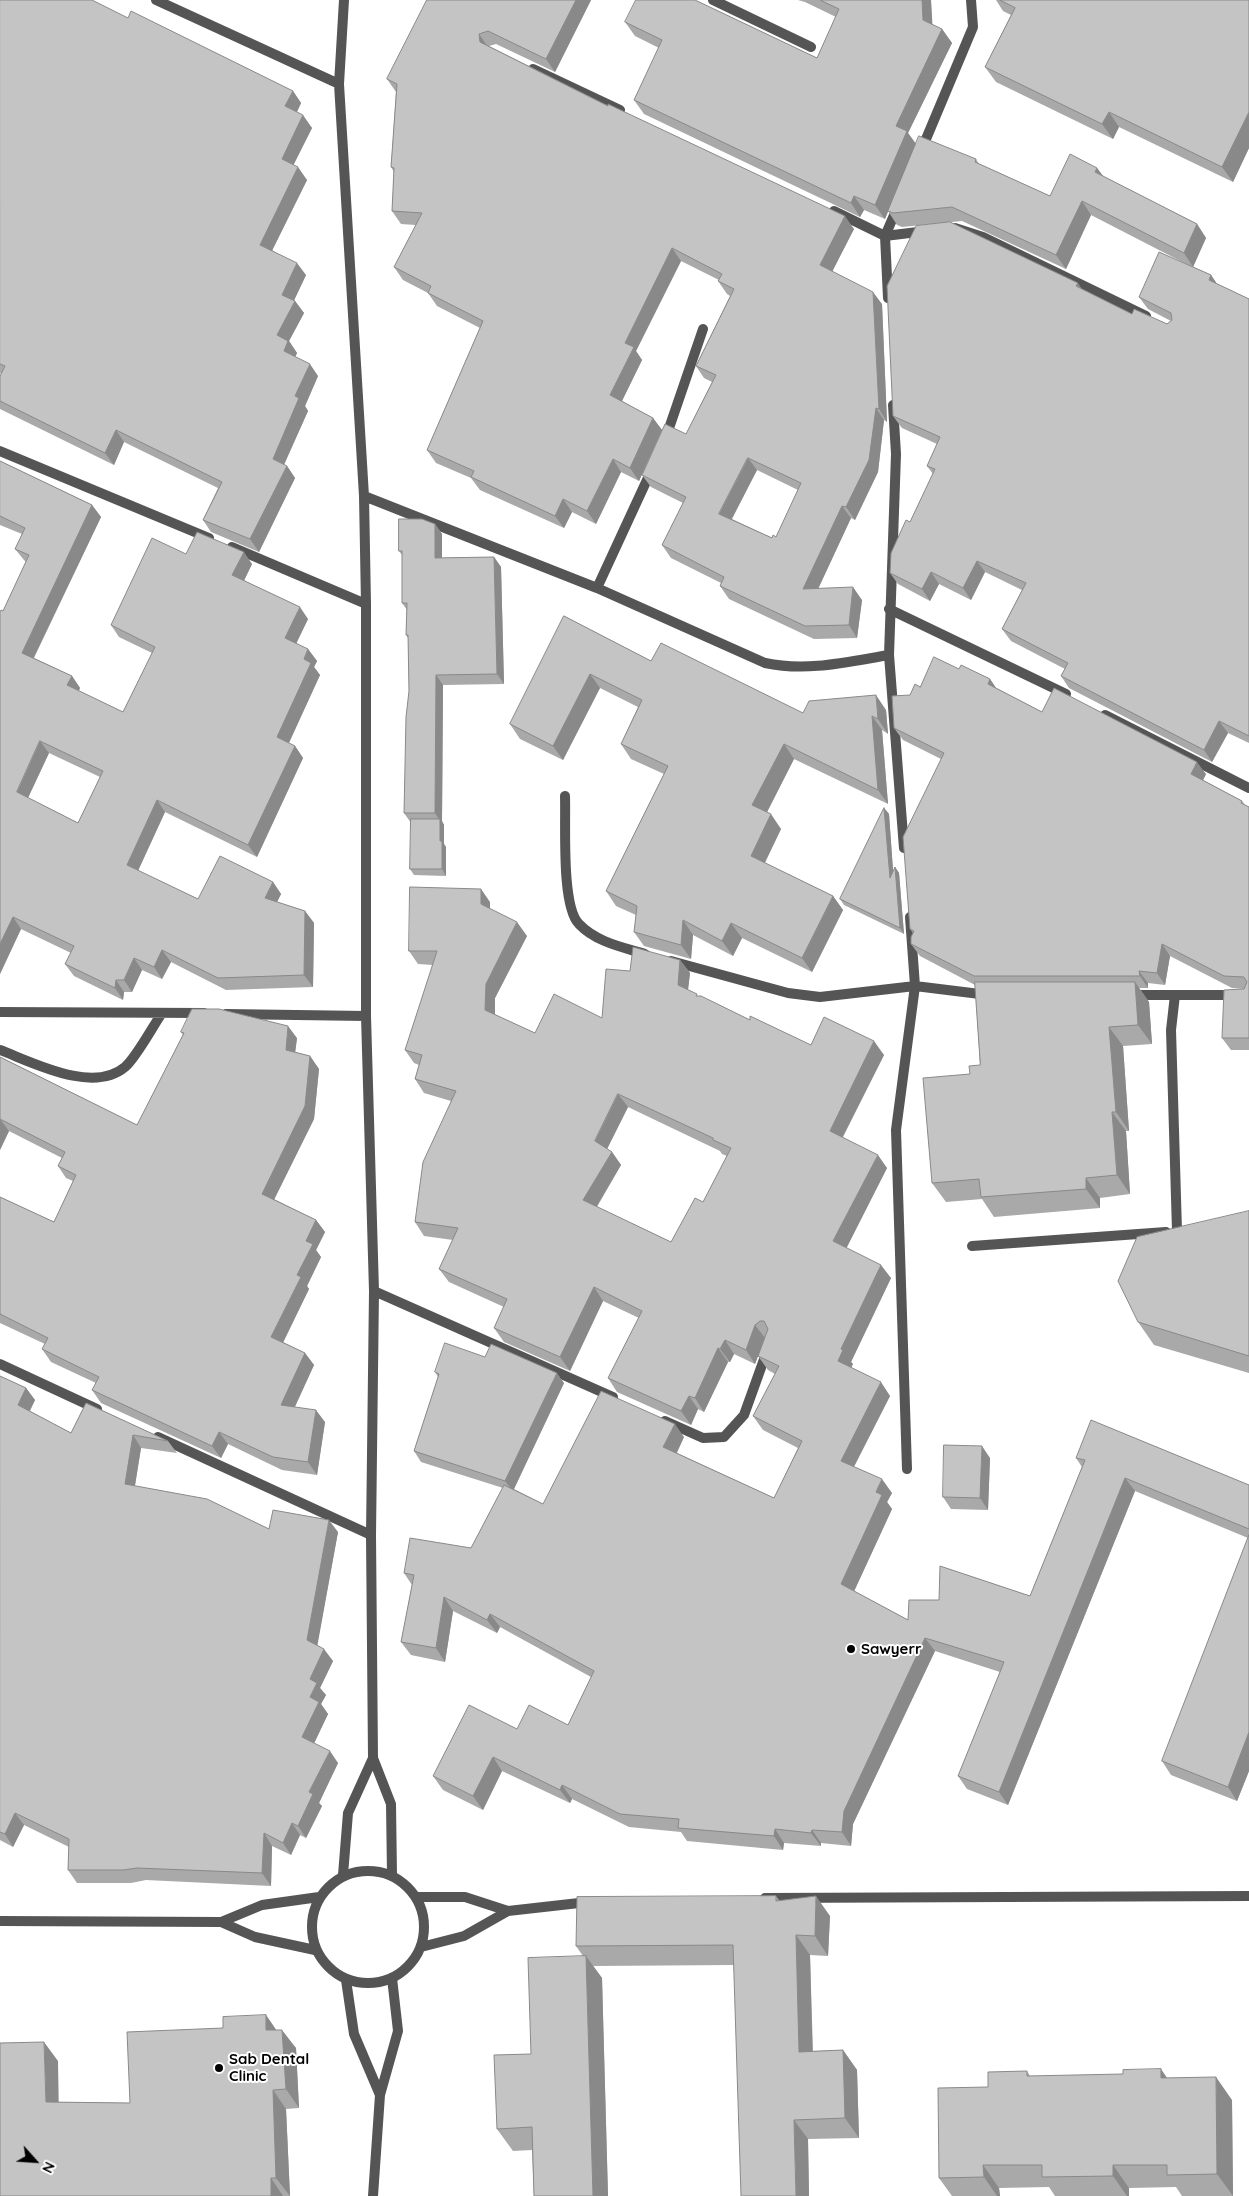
<!DOCTYPE html>
<style>
body{margin:0}
#map{position:relative;width:1249px;height:2196px;overflow:hidden;background:#fff;font-family:Quicksand,sans-serif}
canvas{display:block}
.north{position:absolute;left:10px;top:2136px;width:50px;height:50px;-webkit-text-stroke:4px #fff;paint-order:stroke;rotate:116deg;font-size:14px;font-weight:700;line-height:20px;text-align:center;color:#000}
.north::after{content:'';display:block;margin:auto;width:18px;height:22px;background:#000;clip-path:polygon(50% 0,100% 100%,50% 72%,0 100%)}
</style>
<div id="map">
<canvas width="1249" height="2196"></canvas>
<div class="north">N</div>
</div>
<script>
const ctx = document.querySelector('canvas').getContext('2d');
ctx.lineJoin = 'round';
function strokePath(path, color, width, dash) {
  ctx.strokeStyle = color;
  ctx.lineWidth = width;
  ctx.lineCap = dash ? 'butt' : 'round';
  ctx.setLineDash(dash || []);
  ctx.stroke(path);
}
function paint(path, color) {
  ctx.fillStyle = color;
  ctx.fill(path, 'evenodd');
}
function write(font, color, halo, rows, align = 'center') {
  ctx.font = font + ' Quicksand,sans-serif';
  ctx.lineWidth = 4;
  ctx.setLineDash([]);
  ctx.textBaseline = 'middle';
  ctx.strokeStyle = halo;
  ctx.fillStyle = color;
  for (const [text, x, y, turn = 0] of rows) {
    ctx.save();
    ctx.translate(x, y);
    ctx.rotate((+turn || 0) * Math.PI / 180);
    ctx.textAlign = isNaN(turn) ? turn : align;
    if (halo) ctx.strokeText(text, 0, 0);
    ctx.fillText(text, 0, 0);
    ctx.restore();
  }
}
strokePath(new Path2D(`
 M 1175,995 L 1171,1030 L 1177,1231
 M 972,1246 L 1166,1232`), '#555', 10);
strokePath(new Path2D(`
 M 156,0 L 339,84
 M 344,0 L 339,84 L 364,496 L 366,604 L 366,1016 L 374,1291 L 371,1535 L 373,1758 L 391,1804 L 392,1875
 M 713,0 L 811,47
 M 533,69 L 620,110
 M 921,151 L 973,27 L 971,0
 M 834,211 L 885,236 L 926,231
 M 955,228 L 983,237 L 1146,316
 M 888,298 L 885,236 L 898,206
 M 893,405 L 896,454 L 889,655 L 904,848
 M 666,437 L 703,329
 M 0,451 L 209,538
 M 364,496 L 597,588 L 765,663 C 807,672 847,662 889,655
 M 232,547 L 366,604
 M 597,588 L 652,469
 M 889,609 L 1066,694
 M 1105,715 L 1249,788
 M 565,796 C 566,824 561,906 579,924 C 596,942 622,947 645,954
 M 671,961 L 788,993 L 820,997 L 915,986 L 988,995
 M 1133,995 L 1249,995
 M 0,1012 L 204,1013
 M 226,1014 L 366,1016
 M 0,1050 C 34,1063 93,1094 125,1067 C 136,1058 153,1026 162,1013
 M 374,1291 L 613,1397
 M 0,1364 L 97,1409
 M 665,1421 L 703,1438 L 724,1437 L 744,1415 L 767,1351
 M 158,1437 L 371,1535
 M 907,1469 L 896,1130 L 915,986 L 910,917
 M 343,1875 L 348,1813 L 373,1758
 M 346,1980 L 354,2034 L 380,2095
 M 373,2196 L 380,2095 L 398,2031 L 392,1978`), '#555', 10);
strokePath(new Path2D(`
 M312 1927a56 56 0 1 1 112 0a56 56 0 1 1-112 0Z
 M 416,1897 L 465,1897 L 508,1911
 M 765,1898 L 1249,1896
 M 0,1921 L 221,1922 L 255,1937 L 315,1950
 M 221,1922 L 262,1905 L 319,1897
 M 421,1947 L 464,1936 L 508,1911 L 588,1902`), '#555', 10);
paint(new Path2D(`
 M 0,0 L 128,18 L 293,91 L 301,103 L 297,112 L 312,128 L 293,165 L 307,180 L 272,250 L 306,275 L 294,300 L 295,301 L 304,313 L 289,341 L 297,353 L 295,357 L 318,376 L 305,406 L 308,411 L 284,465 L 287,466 L 295,478 L 259,552 L 211,532 L 203,520 L 218,488 L 124,442 L 114,465 L 0,409 L 0,376 L 1,373 L 0,373 Z
 M 427,0 L 591,0 L 555,72 L 496,44 L 489,46 L 854,229 L 832,271 L 882,304 L 887,422 L 884,420 L 878,472 L 855,520 L 851,518 L 818,589 L 862,600 L 857,638 L 814,639 L 729,599 L 720,586 L 721,583 L 671,558 L 662,545 L 683,503 L 651,487 L 642,475 L 686,434 L 712,382 L 704,378 L 696,366 L 730,296 L 727,294 L 718,281 L 719,280 L 681,261 L 636,351 L 642,360 L 622,401 L 653,418 L 662,430 L 639,481 L 621,472 L 596,524 L 572,512 L 564,528 L 480,490 L 471,478 L 436,463 L 427,450 L 480,328 L 437,306 L 428,293 L 403,280 L 394,267 L 416,225 L 401,224 L 392,211 L 394,172 L 391,167 L 396,92 L 387,79 ZM 757,470 L 798,490 L 776,537 L 772,538 L 732,519 Z
 M 798,0 L 931,0 L 932,25 L 942,29 L 952,43 L 908,133 L 916,144 L 976,159 L 979,164 L 1050,196 L 1097,168 L 1104,177 L 1197,224 L 1206,238 L 1193,267 L 1211,275 L 1217,284 L 1249,299 L 1249,743 L 1228,733 L 1212,762 L 1069,688 L 1061,676 L 1065,669 L 1011,641 L 1002,629 L 1022,590 L 985,572 L 971,600 L 939,584 L 930,601 L 898,584 L 890,573 L 910,522 L 933,474 L 927,466 L 937,444 L 902,428 L 893,416 L 1082,290 L 1132,314 L 1167,324 L 1171,321 L 1148,309 L 1139,297 L 1192,267 L 1091,215 L 1066,269 L 962,221 L 902,227 L 897,225 L 888,211 L 885,219 L 864,210 L 860,217 L 644,114 L 634,100 L 659,48 L 635,36 L 625,22 L 817,58 L 836,17 L 805,2 Z
 M 996,0 L 1249,0 L 1249,148 L 1233,182 L 1119,127 L 1113,139 L 996,82 L 985,67 L 1011,15 L 1003,11 Z
 M 0,461 L 92,505 L 101,517 L 34,658 L 72,676 L 80,688 L 79,691 L 123,712 L 152,653 L 119,637 L 111,625 L 186,554 L 252,564 L 244,580 L 308,619 L 296,644 L 308,649 L 317,661 L 314,667 L 320,675 L 289,743 L 295,746 L 303,758 L 257,857 L 165,812 L 138,871 L 198,899 L 273,882 L 281,894 L 277,902 L 305,911 L 314,923 L 313,987 L 226,990 L 171,962 L 162,979 L 142,970 L 132,992 L 124,992 L 123,1000 L 74,976 L 65,964 L 71,953 L 21,929 L 0,974 L 3,611 L 26,562 L 24,560 L 15,549 L 22,534 L 0,525 ZM 49,753 L 100,777 L 78,823 L 28,798 Z
 M 435,524 L 442,534 L 442,558 L 494,557 L 501,567 L 504,684 L 443,685 L 442,821 L 444,825 L 444,844 L 446,847 L 446,876 L 414,875 L 410,869 L 411,823 L 404,813 L 409,691 L 408,638 L 406,635 L 407,610 L 402,603 L 402,555 L 399,551 Z
 M 564,616 L 651,661 L 803,713 L 886,710 L 888,734 L 882,730 L 888,804 L 794,759 L 767,812 L 781,829 L 765,863 L 833,896 L 843,910 L 812,972 L 742,938 L 733,956 L 693,935 L 691,959 L 644,946 L 634,932 L 636,915 L 616,906 L 606,891 L 664,774 L 631,759 L 621,744 L 638,707 L 600,688 L 563,760 L 520,739 L 510,724 Z
 M 959,669 L 990,679 L 996,688 L 1042,712 L 1206,774 L 1203,780 L 1242,801 L 1245,805 L 1249,807 L 1249,1050 L 1231,1050 L 1222,1038 L 1244,989 L 1232,988 L 1170,956 L 1165,985 L 1148,983 L 1148,988 L 1139,988 L 1149,1002 L 1152,1044 L 1123,1046 L 1129,1131 L 1126,1131 L 1130,1194 L 1100,1198 L 1100,1208 L 994,1217 L 982,1199 L 946,1202 L 932,1183 L 970,1074 L 980,1065 L 975,985 L 920,956 L 911,944 L 913,933 L 910,929 L 941,759 L 903,740 L 894,728 L 910,695 L 920,687 Z
 M 884,808 L 889,814 L 893,871 L 895,867 L 899,873 L 904,934 L 844,905 L 840,899 Z
 M 490,902 L 490,909 L 527,936 L 495,998 L 495,1015 L 535,1033 L 602,1018 L 630,971 L 680,960 L 690,973 L 688,990 L 698,996 L 750,1020 L 811,1045 L 884,1055 L 843,1137 L 887,1168 L 846,1248 L 891,1278 L 851,1362 L 853,1364 L 851,1367 L 890,1396 L 854,1467 L 892,1493 L 887,1502 L 892,1509 L 854,1591 L 908,1620 L 939,1600 L 1030,1596 L 1082,1467 L 1076,1458 L 1249,1485 L 1249,1771 L 1237,1801 L 1171,1775 L 1162,1761 L 1248,1538 L 1135,1491 L 1008,1805 L 967,1789 L 958,1776 L 1000,1672 L 935,1651 L 853,1824 L 851,1846 L 821,1843 L 821,1846 L 784,1843 L 783,1850 L 687,1841 L 681,1832 L 629,1827 L 572,1799 L 570,1803 L 502,1771 L 483,1810 L 443,1790 L 433,1776 L 517,1729 L 568,1725 L 591,1677 L 500,1627 L 497,1633 L 453,1611 L 445,1662 L 411,1655 L 401,1642 L 412,1585 L 404,1573 L 471,1548 L 503,1488 L 421,1462 L 414,1451 L 438,1377 L 435,1372 L 564,1383 L 514,1489 L 543,1504 L 684,1437 L 677,1453 L 774,1498 L 798,1448 L 763,1430 L 753,1416 L 775,1374 L 768,1370 L 758,1356 L 765,1338 L 755,1364 L 734,1354 L 730,1362 L 728,1362 L 704,1412 L 698,1409 L 691,1425 L 617,1392 L 608,1378 L 639,1318 L 603,1301 L 570,1371 L 504,1342 L 494,1328 L 504,1307 L 449,1282 L 439,1269 L 453,1240 L 424,1236 L 415,1222 L 451,1101 L 424,1093 L 415,1079 L 419,1065 L 414,1063 L 405,1050 L 433,965 L 418,964 L 409,951 ZM 628,1107 L 720,1151 L 722,1154 L 727,1156 L 703,1202 L 671,1242 L 597,1207 L 621,1165 L 612,1152 L 607,1149 Z
 M 181,1032 L 297,1038 L 295,1052 L 310,1056 L 319,1069 L 314,1119 L 274,1199 L 316,1220 L 325,1232 L 316,1250 L 321,1257 L 307,1286 L 309,1289 L 283,1342 L 305,1353 L 314,1365 L 295,1407 L 325,1422 L 317,1475 L 282,1470 L 228,1444 L 221,1458 L 101,1403 L 92,1390 L 96,1383 L 51,1362 L 42,1349 L 45,1344 L 0,1323 L 0,1197 L 54,1222 L 73,1181 L 66,1178 L 58,1166 L 62,1158 L 9,1131 L 0,1150 L 0,1057 L 137,1125 L 183,1035 Z
 M 1249,1211 L 1249,1373 L 1154,1345 L 1138,1322 Z
 M 0,1376 L 26,1388 L 35,1400 L 30,1411 L 71,1433 L 86,1403 L 168,1441 L 177,1453 L 141,1448 L 135,1486 L 269,1529 L 338,1532 L 317,1645 L 333,1661 L 320,1688 L 326,1695 L 321,1704 L 328,1714 L 314,1743 L 338,1763 L 319,1803 L 322,1806 L 306,1838 L 300,1835 L 291,1855 L 272,1846 L 271,1886 L 146,1880 L 131,1883 L 77,1883 L 68,1870 L 69,1847 L 24,1825 L 13,1847 L 0,1840 Z
 M 990,1458 L 988,1510 L 951,1509 L 943,1497 Z
 M 776,1896 L 779,1900 L 830,1916 L 828,1956 L 810,1955 L 813,2051 L 843,2050 L 857,2070 L 859,2138 L 808,2139 L 809,2196 L 734,1965 L 593,1966 L 602,1978 L 608,2196 L 534,2196 L 532,2150 L 513,2151 L 497,2129 L 531,2054 L 583,1956 L 576,1946 Z
 M 266,2015 L 276,2030 L 296,2048 L 299,2108 L 286,2109 L 290,2196 L 0,2196 L 58,2061 L 58,2102 L 130,2103 L 223,2028 Z
 M 1027,2071 L 1030,2076 L 1167,2078 L 1232,2100 L 1233,2196 L 1182,2196 L 1176,2187 L 1129,2188 L 1129,2196 L 1055,2196 L 1049,2187 L 999,2188 L 1000,2196 L 952,2196 L 939,2178 L 988,2087 Z`), '#a9a9a9');
paint(new Path2D(`
 M 576,0 L 591,0 L 555,72 L 546,59 Z
 M 922,0 L 931,0 L 933,34 L 923,20 Z
 M 942,29 L 952,43 L 908,133 L 916,144 L 885,219 L 875,205 L 896,126 Z
 M 479,34 L 488,47 L 480,42 Z
 M 293,91 L 301,103 L 294,118 L 285,106 Z
 M 1109,112 L 1119,127 L 1113,139 L 1102,124 Z
 M 1249,112 L 1249,148 L 1233,182 L 1222,167 Z
 M 303,115 L 312,128 L 290,172 L 282,159 Z
 M 298,167 L 307,180 L 269,257 L 260,245 Z
 M 1097,168 L 1107,182 L 1095,172 Z
 M 854,196 L 864,210 L 860,217 L 851,203 Z
 M 1082,201 L 1091,215 L 1066,269 L 1056,255 Z
 M 845,216 L 854,229 L 829,278 L 820,265 Z
 M 1197,224 L 1206,238 L 1193,267 L 1184,253 Z
 M 672,248 L 681,261 L 636,351 L 642,360 L 619,407 L 610,395 L 625,343 Z
 M 297,263 L 306,275 L 291,307 L 282,295 Z
 M 1211,275 L 1219,287 L 1209,280 Z
 M 1078,283 L 1086,295 L 1076,286 Z
 M 873,292 L 882,304 L 887,422 L 879,409 Z
 M 295,301 L 304,313 L 289,341 L 297,353 L 292,363 L 284,351 L 277,335 Z
 M 310,364 L 318,376 L 305,406 L 308,411 L 281,471 L 273,459 L 295,396 Z
 M 876,408 L 884,420 L 878,472 L 855,520 L 846,507 Z
 M 653,418 L 662,430 L 639,481 L 630,468 Z
 M 116,430 L 124,442 L 114,465 L 105,453 Z
 M 748,458 L 757,470 L 728,526 L 719,514 Z
 M 613,459 L 621,472 L 596,524 L 587,511 Z
 M 287,466 L 295,478 L 259,552 L 250,539 Z
 M 563,499 L 572,512 L 564,528 L 555,516 Z
 M 92,505 L 101,517 L 30,665 L 22,653 Z
 M 842,506 L 851,518 L 812,602 L 803,589 Z
 M 435,524 L 442,534 L 442,568 L 435,558 Z
 M 244,552 L 252,564 L 241,587 L 232,575 Z
 M 494,557 L 501,567 L 504,684 L 497,674 Z
 M 977,561 L 985,572 L 971,600 L 963,588 Z
 M 931,572 L 939,584 L 930,601 L 922,589 Z
 M 853,587 L 862,600 L 857,638 L 849,625 Z
 M 300,607 L 308,619 L 293,650 L 285,638 Z
 M 308,649 L 317,661 L 314,667 L 320,675 L 286,749 L 277,737 L 304,659 Z
 M 590,674 L 600,688 L 563,760 L 553,746 Z
 M 436,675 L 443,685 L 442,821 L 444,825 L 444,844 L 446,847 L 446,876 L 442,869 L 440,841 L 440,821 L 435,813 Z
 M 72,676 L 80,688 L 75,697 L 67,685 Z
 M 990,679 L 998,691 L 988,684 Z
 M 876,695 L 886,710 L 888,734 L 878,719 Z
 M 872,716 L 882,730 L 888,804 L 878,790 Z
 M 1219,721 L 1228,733 L 1212,762 L 1204,750 Z
 M 40,741 L 49,753 L 25,804 L 17,792 Z
 M 784,744 L 794,759 L 763,820 L 752,805 Z
 M 295,746 L 303,758 L 257,857 L 248,845 Z
 M 1197,762 L 1206,774 L 1200,786 L 1191,774 Z
 M 157,800 L 165,812 L 135,877 L 127,865 Z
 M 884,808 L 889,814 L 894,884 L 890,878 Z
 M 771,814 L 781,829 L 761,870 L 751,856 Z
 M 895,867 L 899,873 L 904,934 L 900,928 Z
 M 273,882 L 281,894 L 273,910 L 265,898 Z
 M 481,889 L 490,902 L 490,918 L 481,904 Z
 M 833,896 L 843,910 L 812,972 L 802,958 Z
 M 305,911 L 314,923 L 313,987 L 304,975 Z
 M 13,917 L 21,929 L 0,974 L 0,944 Z
 M 683,920 L 693,935 L 691,959 L 681,945 Z
 M 517,922 L 527,936 L 495,998 L 495,1024 L 485,1010 L 486,984 Z
 M 731,923 L 742,938 L 733,956 L 722,941 Z
 M 1162,944 L 1170,956 L 1165,985 L 1157,973 Z
 M 162,950 L 171,962 L 162,979 L 154,967 Z
 M 134,958 L 142,970 L 132,992 L 124,980 Z
 M 680,960 L 690,973 L 687,998 L 678,985 Z
 M 1139,971 L 1148,983 L 1148,988 L 1140,976 Z
 M 116,980 L 124,992 L 123,1000 L 115,988 Z
 M 1135,982 L 1149,1002 L 1152,1044 L 1138,1025 Z
 M 288,1026 L 297,1038 L 294,1062 L 286,1050 Z
 M 1109,1027 L 1123,1046 L 1129,1131 L 1116,1112 Z
 M 874,1041 L 884,1055 L 839,1144 L 830,1131 Z
 M 310,1056 L 319,1069 L 314,1119 L 271,1206 L 262,1194 Z
 M 618,1094 L 628,1107 L 604,1155 L 595,1141 Z
 M 1112,1112 L 1126,1131 L 1130,1194 L 1117,1175 Z
 M 0,1119 L 9,1131 L 0,1150 Z
 M 612,1152 L 621,1165 L 592,1214 L 583,1200 Z
 M 878,1155 L 887,1168 L 843,1255 L 833,1241 Z
 M 1086,1178 L 1100,1198 L 1100,1208 L 1086,1189 Z
 M 316,1220 L 325,1232 L 316,1250 L 321,1257 L 307,1286 L 309,1289 L 280,1349 L 271,1337 L 297,1275 L 306,1241 Z
 M 881,1265 L 891,1278 L 851,1362 L 853,1364 L 848,1374 L 838,1361 L 841,1349 Z
 M 594,1287 L 603,1301 L 570,1371 L 560,1357 Z
 M 755,1325 L 765,1338 L 755,1364 L 746,1350 Z
 M 725,1340 L 734,1354 L 730,1362 L 720,1349 Z
 M 718,1348 L 728,1362 L 704,1412 L 695,1398 Z
 M 305,1353 L 314,1365 L 290,1417 L 281,1405 Z
 M 557,1373 L 564,1383 L 513,1491 L 505,1481 Z
 M 881,1382 L 890,1396 L 850,1474 L 841,1461 Z
 M 26,1388 L 35,1400 L 26,1418 L 18,1405 Z
 M 689,1396 L 698,1409 L 691,1425 L 681,1411 Z
 M 316,1410 L 325,1422 L 317,1475 L 308,1462 Z
 M 675,1424 L 684,1437 L 673,1460 L 663,1447 Z
 M 219,1432 L 228,1444 L 221,1458 L 212,1446 Z
 M 133,1435 L 141,1448 L 133,1497 L 125,1484 Z
 M 982,1446 L 990,1458 L 988,1510 L 980,1498 Z
 M 1125,1478 L 1135,1491 L 1008,1805 L 999,1792 Z
 M 882,1479 L 892,1493 L 887,1502 L 892,1509 L 851,1598 L 841,1584 L 876,1492 Z
 M 329,1520 L 338,1532 L 316,1653 L 307,1640 Z
 M 444,1597 L 453,1611 L 445,1662 L 436,1648 Z
 M 490,1614 L 500,1627 L 497,1633 L 487,1620 Z
 M 925,1638 L 935,1651 L 853,1824 L 851,1846 L 842,1832 L 844,1811 Z
 M 324,1649 L 333,1661 L 320,1688 L 326,1695 L 321,1704 L 328,1714 L 311,1750 L 302,1737 L 310,1697 L 310,1679 Z
 M 1249,1732 L 1249,1771 L 1237,1801 L 1228,1787 Z
 M 330,1751 L 338,1763 L 319,1803 L 322,1806 L 306,1838 L 298,1826 L 309,1792 Z
 M 493,1757 L 502,1771 L 483,1810 L 473,1796 Z
 M 562,1785 L 572,1799 L 570,1803 L 560,1790 Z
 M 15,1813 L 24,1825 L 13,1847 L 5,1834 Z
 M 292,1823 L 300,1835 L 291,1855 L 283,1843 Z
 M 775,1829 L 784,1843 L 783,1850 L 774,1836 Z
 M 812,1830 L 821,1843 L 821,1846 L 811,1833 Z
 M 264,1833 L 272,1846 L 271,1886 L 262,1873 Z
 M 816,1896 L 830,1916 L 828,1956 L 815,1936 Z
 M 796,1935 L 810,1955 L 813,2072 L 799,2052 Z
 M 586,1956 L 602,1978 L 608,2196 L 593,2196 Z
 M 266,2015 L 279,2034 L 266,2030 Z
 M 282,2030 L 296,2048 L 299,2108 L 286,2089 Z
 M 44,2042 L 58,2061 L 59,2120 L 46,2102 Z
 M 843,2050 L 857,2070 L 859,2138 L 845,2118 Z
 M 1161,2069 L 1176,2091 L 1161,2078 Z
 M 1216,2077 L 1232,2100 L 1233,2196 L 1217,2174 Z
 M 273,2090 L 286,2109 L 290,2196 L 276,2178 Z
 M 794,2120 L 808,2139 L 809,2196 L 796,2196 Z
 M 983,2165 L 999,2188 L 1000,2196 L 997,2196 L 984,2177 Z
 M 1113,2165 L 1129,2188 L 1129,2196 L 1127,2196 L 1113,2176 Z
 M 271,2178 L 283,2196 L 271,2196 Z`), '#898989');
const building = new Path2D(`
 M 0,0 L 92,0 L 128,18 L 131,11 L 293,91 L 285,106 L 303,115 L 282,159 L 298,167 L 260,245 L 297,263 L 282,295 L 295,301 L 277,335 L 288,341 L 284,351 L 310,364 L 295,396 L 299,398 L 273,459 L 287,466 L 250,539 L 203,520 L 222,482 L 116,430 L 105,453 L 0,401 L 0,376 L 5,366 L 0,364 Z
 M 427,0 L 576,0 L 546,59 L 488,31 L 479,34 L 480,42 L 608,106 L 608,104 L 629,114 L 845,216 L 820,265 L 873,292 L 879,409 L 876,408 L 869,460 L 846,507 L 842,506 L 803,589 L 853,587 L 849,625 L 805,626 L 720,586 L 724,577 L 662,545 L 686,497 L 642,475 L 665,424 L 686,434 L 716,375 L 696,366 L 734,289 L 718,281 L 722,274 L 672,248 L 625,343 L 634,347 L 610,395 L 653,418 L 630,468 L 613,459 L 587,511 L 563,499 L 555,516 L 471,477 L 474,471 L 427,450 L 483,321 L 428,293 L 431,286 L 394,267 L 422,213 L 392,211 L 394,168 L 391,167 L 397,84 L 387,79 ZM 748,458 L 801,483 L 776,537 L 773,535 L 772,538 L 719,514 Z
 M 636,0 L 695,0 L 817,58 L 839,9 L 820,0 L 922,0 L 923,20 L 942,29 L 896,126 L 907,131 L 875,205 L 854,196 L 851,203 L 634,100 L 662,40 L 625,22 Z
 M 1000,0 L 1249,0 L 1249,112 L 1222,167 L 1109,112 L 1102,124 L 985,67 L 1015,8 Z
 M 919,136 L 976,159 L 975,162 L 1050,196 L 1070,154 L 1097,168 L 1095,172 L 1197,224 L 1184,253 L 1082,201 L 1056,255 L 952,207 L 893,213 L 888,211 Z
 M 950,222 L 1078,283 L 1076,286 L 1132,314 L 1134,309 L 1167,324 L 1172,320 L 1171,313 L 1139,297 L 1159,252 L 1211,275 L 1209,280 L 1249,299 L 1249,736 L 1219,721 L 1204,750 L 1061,676 L 1068,663 L 1002,629 L 1026,583 L 977,561 L 963,588 L 931,572 L 922,589 L 890,573 L 891,553 L 906,520 L 910,522 L 935,469 L 927,466 L 940,437 L 893,416 L 887,286 L 916,226 Z
 M 0,461 L 92,505 L 22,653 L 72,676 L 67,685 L 123,712 L 155,647 L 111,625 L 152,538 L 186,554 L 197,532 L 244,552 L 232,575 L 300,607 L 285,638 L 308,649 L 304,659 L 311,663 L 277,737 L 295,746 L 248,845 L 157,800 L 127,865 L 198,899 L 220,856 L 273,882 L 265,898 L 305,911 L 304,975 L 218,978 L 162,950 L 154,967 L 134,958 L 124,980 L 116,980 L 115,988 L 65,964 L 74,946 L 13,917 L 0,944 L 0,612 L 1,610 L 3,611 L 29,555 L 15,549 L 25,528 L 0,516 ZM 40,741 L 103,771 L 78,823 L 17,792 Z
 M 399,519 L 422,519 L 435,524 L 435,558 L 494,557 L 497,674 L 436,675 L 435,813 L 404,813 L 406,717 L 409,691 L 408,635 L 406,635 L 407,603 L 402,603 L 402,551 L 399,551 Z
 M 564,616 L 651,661 L 661,643 L 803,713 L 809,701 L 876,695 L 878,719 L 872,716 L 878,790 L 784,744 L 752,805 L 771,814 L 751,856 L 833,896 L 802,958 L 731,923 L 722,941 L 683,920 L 681,945 L 634,932 L 637,906 L 606,891 L 668,766 L 621,744 L 642,700 L 590,674 L 553,746 L 510,724 Z
 M 934,657 L 959,669 L 961,665 L 990,679 L 988,684 L 1042,712 L 1054,688 L 1197,762 L 1191,774 L 1242,801 L 1241,803 L 1249,807 L 1249,1038 L 1222,1038 L 1224,990 L 1244,989 L 1247,982 L 1244,977 L 1224,976 L 1162,944 L 1157,973 L 1139,971 L 1140,976 L 974,976 L 911,944 L 911,937 L 914,931 L 910,929 L 903,837 L 944,753 L 894,728 L 892,696 L 910,695 L 915,684 L 920,687 Z
 M 884,808 L 890,878 L 895,867 L 900,928 L 840,899 Z
 M 411,819 L 440,819 L 440,841 L 442,841 L 442,869 L 410,869 Z
 M 410,887 L 481,889 L 481,904 L 517,922 L 486,984 L 485,1010 L 535,1033 L 554,994 L 602,1018 L 606,969 L 630,971 L 633,947 L 680,960 L 678,985 L 697,994 L 696,996 L 701,996 L 750,1020 L 750,1016 L 811,1045 L 824,1017 L 874,1041 L 830,1131 L 878,1155 L 833,1241 L 881,1265 L 841,1349 L 843,1350 L 838,1361 L 881,1382 L 841,1461 L 882,1479 L 876,1492 L 882,1495 L 841,1584 L 908,1620 L 909,1600 L 939,1600 L 940,1566 L 1030,1596 L 1085,1460 L 1076,1458 L 1091,1420 L 1249,1485 L 1249,1529 L 1125,1478 L 999,1792 L 958,1776 L 1004,1662 L 925,1638 L 844,1811 L 842,1832 L 812,1830 L 811,1833 L 775,1829 L 774,1836 L 678,1828 L 679,1819 L 620,1814 L 562,1785 L 560,1790 L 493,1757 L 473,1796 L 433,1776 L 469,1705 L 517,1729 L 529,1705 L 568,1725 L 594,1671 L 490,1614 L 487,1620 L 444,1597 L 436,1648 L 401,1642 L 414,1575 L 404,1573 L 410,1538 L 471,1548 L 504,1485 L 543,1504 L 601,1391 L 675,1424 L 663,1447 L 774,1498 L 802,1441 L 753,1416 L 779,1366 L 758,1356 L 768,1329 L 764,1321 L 760,1321 L 755,1325 L 746,1350 L 725,1340 L 720,1349 L 718,1348 L 695,1398 L 689,1396 L 681,1411 L 608,1378 L 642,1311 L 594,1287 L 560,1357 L 494,1328 L 507,1299 L 439,1269 L 458,1228 L 415,1222 L 423,1162 L 456,1091 L 415,1079 L 422,1055 L 405,1050 L 437,951 L 409,951 ZM 618,1094 L 713,1138 L 713,1140 L 731,1148 L 703,1202 L 695,1198 L 671,1242 L 583,1200 L 612,1152 L 595,1141 Z
 M 975,982 L 1135,982 L 1138,1025 L 1109,1027 L 1116,1112 L 1112,1112 L 1117,1175 L 1086,1178 L 1086,1189 L 981,1197 L 979,1179 L 932,1183 L 923,1078 L 970,1074 L 969,1066 L 980,1065 Z
 M 192,1009 L 219,1009 L 288,1026 L 286,1050 L 310,1056 L 305,1106 L 262,1194 L 316,1220 L 306,1241 L 313,1244 L 297,1275 L 301,1277 L 271,1337 L 305,1353 L 281,1405 L 316,1410 L 308,1462 L 273,1457 L 219,1432 L 212,1446 L 92,1390 L 99,1377 L 42,1349 L 48,1338 L 0,1314 L 0,1197 L 54,1222 L 76,1175 L 58,1166 L 65,1152 L 0,1119 L 0,1057 L 137,1125 L 184,1033 L 181,1032 Z
 M 1249,1211 L 1249,1356 L 1138,1322 L 1118,1281 L 1137,1237 Z
 M 445,1343 L 485,1357 L 491,1344 L 557,1373 L 505,1481 L 414,1451 L 439,1374 L 435,1372 Z
 M 0,1376 L 26,1388 L 18,1405 L 71,1433 L 86,1403 L 168,1441 L 133,1435 L 125,1484 L 207,1499 L 269,1529 L 273,1510 L 329,1520 L 307,1640 L 324,1649 L 310,1679 L 317,1683 L 310,1697 L 319,1702 L 302,1737 L 330,1751 L 309,1792 L 313,1794 L 298,1826 L 292,1823 L 283,1843 L 264,1833 L 262,1873 L 137,1868 L 123,1870 L 68,1870 L 69,1839 L 15,1813 L 5,1834 L 0,1832 Z
 M 944,1445 L 982,1446 L 980,1498 L 943,1497 Z
 M 1249,1535 L 1249,1732 L 1228,1787 L 1162,1761 Z
 M 776,1896 L 776,1901 L 816,1896 L 815,1936 L 796,1935 L 799,2052 L 843,2050 L 845,2118 L 794,2120 L 796,2196 L 741,2196 L 733,1945 L 576,1946 L 577,1897 Z
 M 586,1956 L 593,2196 L 534,2196 L 532,2127 L 497,2129 L 494,2055 L 531,2054 L 528,1958 Z
 M 266,2015 L 266,2030 L 282,2030 L 286,2089 L 273,2090 L 276,2178 L 271,2178 L 271,2196 L 0,2196 L 0,2043 L 44,2042 L 46,2102 L 130,2103 L 127,2032 L 223,2028 L 223,2017 Z
 M 1161,2069 L 1161,2078 L 1216,2077 L 1217,2174 L 1167,2175 L 1167,2165 L 1113,2165 L 1113,2176 L 1042,2177 L 1042,2165 L 983,2165 L 984,2177 L 939,2178 L 938,2088 L 988,2087 L 988,2072 L 1027,2071 L 1027,2076 L 1123,2074 L 1123,2070 Z`);
paint(building, '#c4c4c4');
strokePath(building, '#898989', 1);
for (const [x, y, r, color] of [
 [851,1649,5,"#000"],
 [219,2068,5,"#000"]
]) {
  const dot = new Path2D();
  dot.arc(x, y, r, 0, 2 * Math.PI);
  ctx.fillStyle = color;
  ctx.fill(dot);
  strokePath(dot, '#fff', 2);
}
write('bold 15px', '#000', '#fff', [
 ["Sawyerr",861,1649],
 ["Sab Dental",229,2059],
 ["Clinic",229,2076]
], 'left');
</script>
